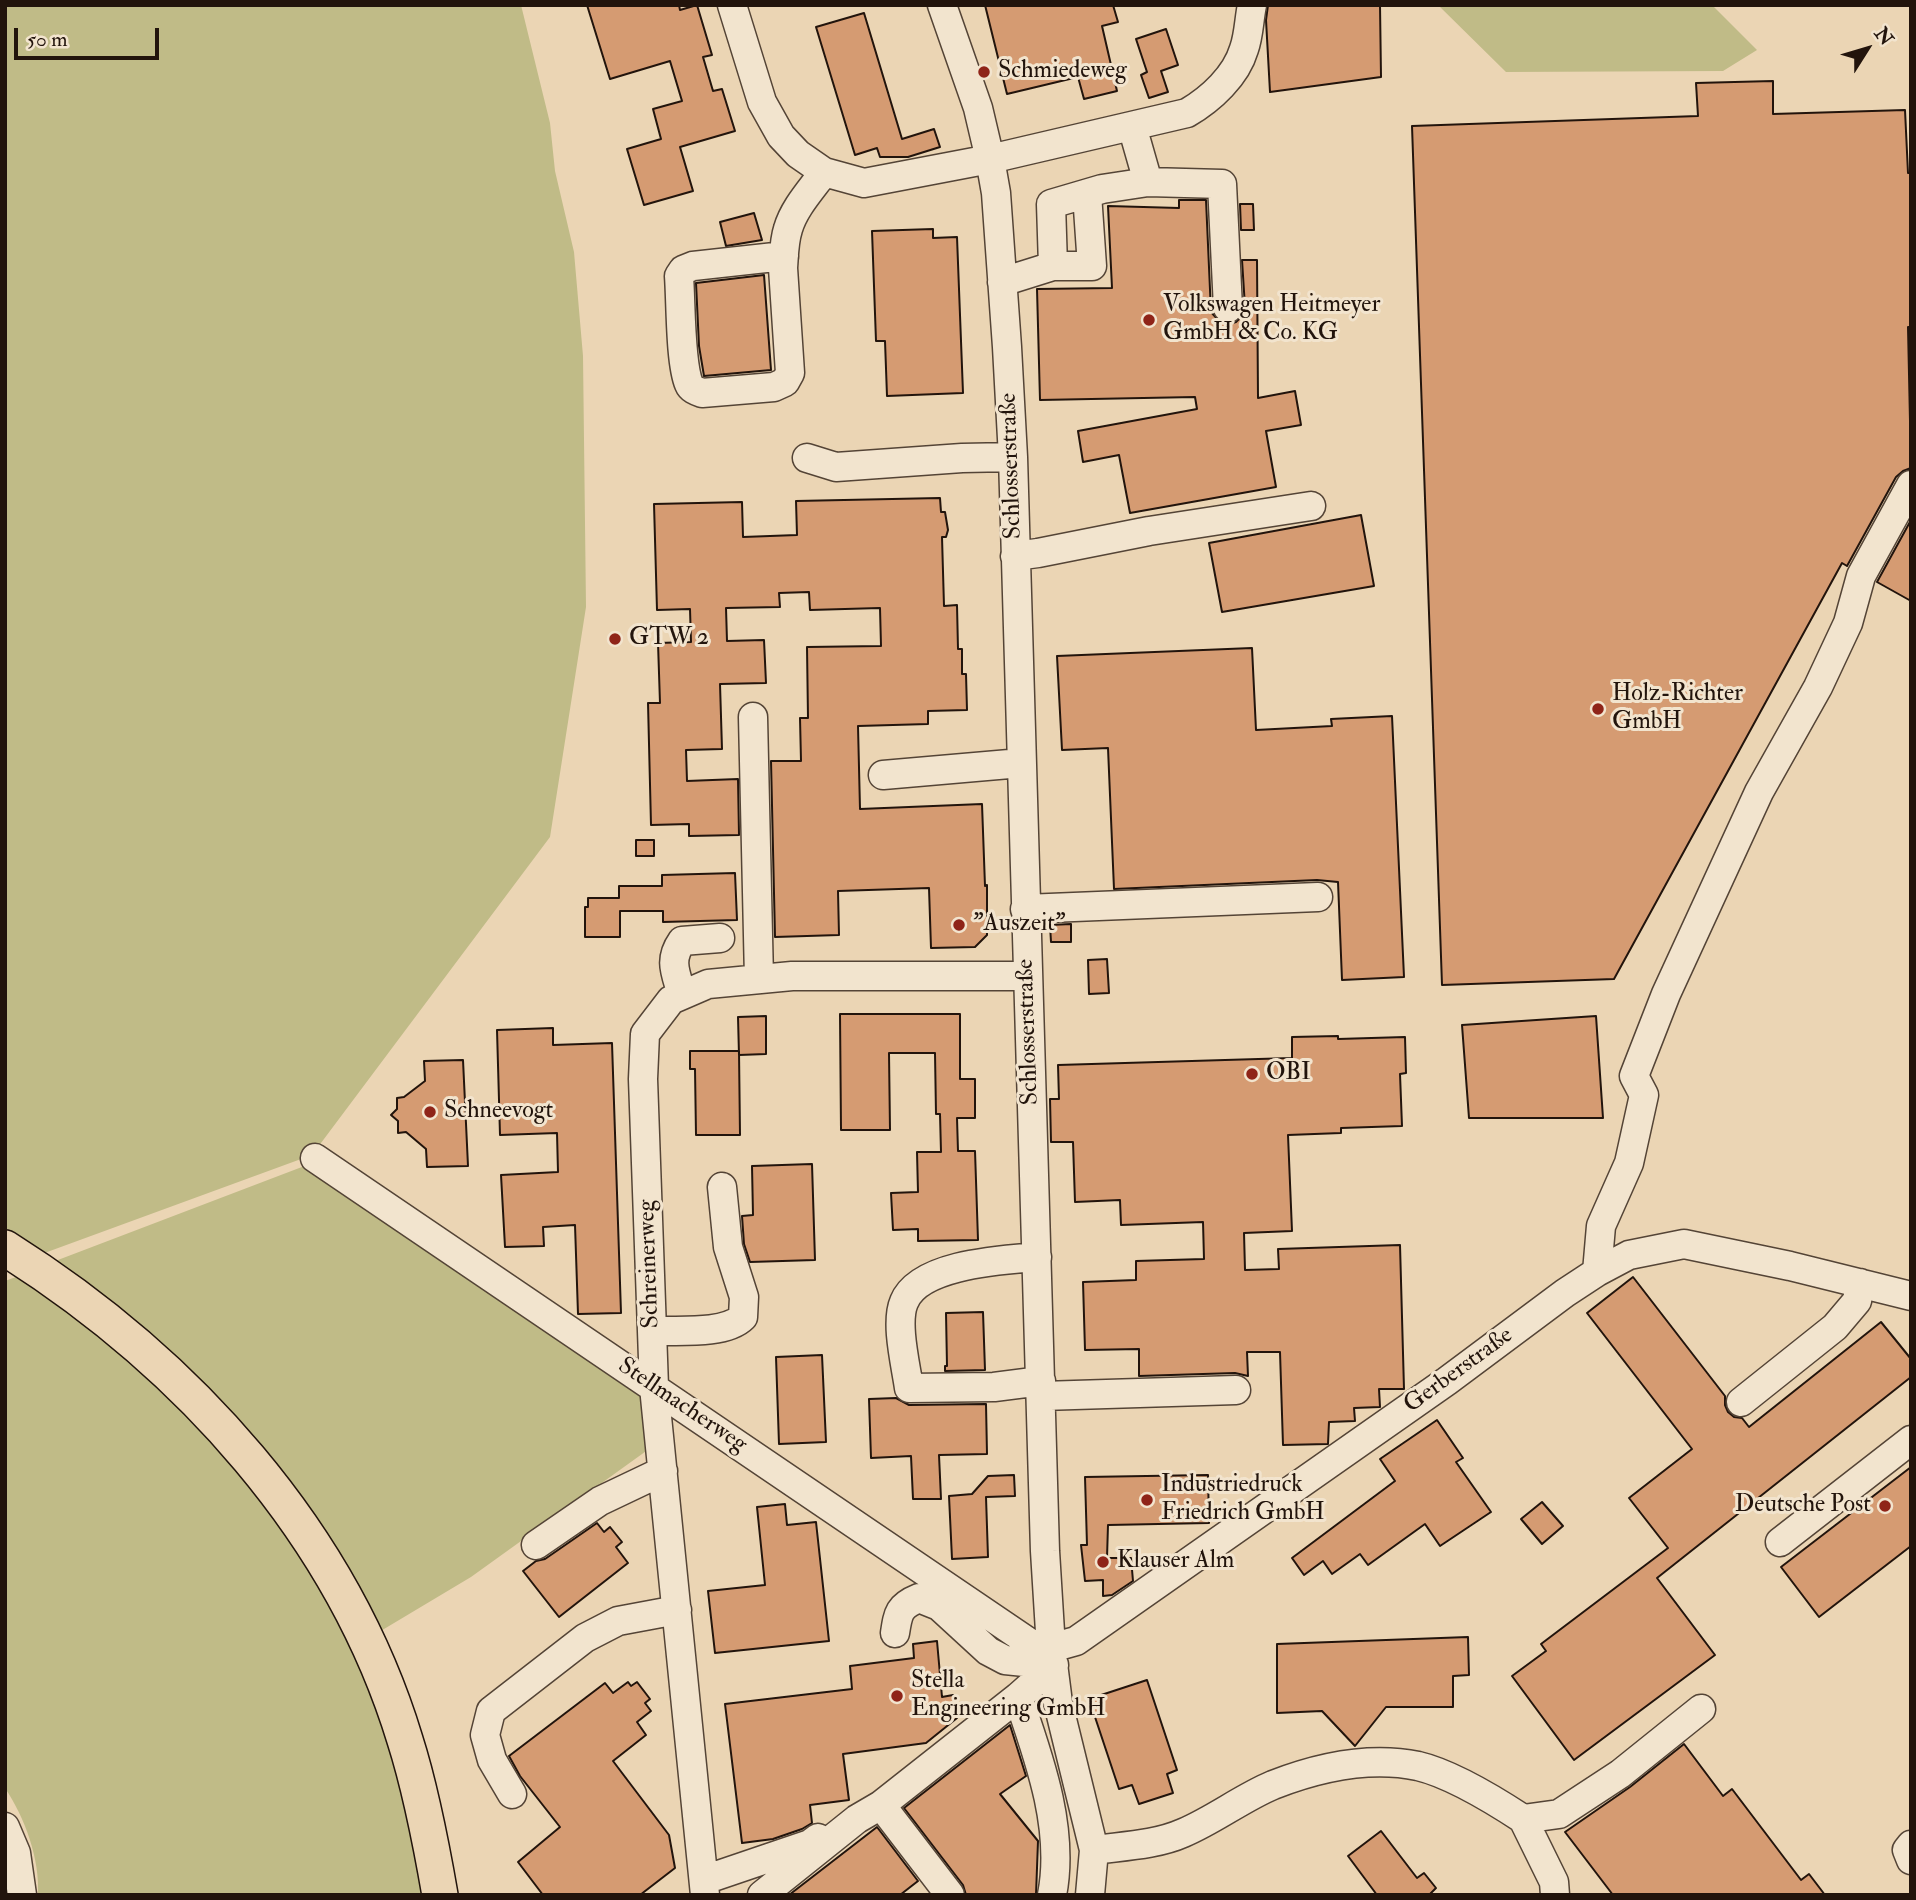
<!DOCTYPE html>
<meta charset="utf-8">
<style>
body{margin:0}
#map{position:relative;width:1916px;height:1900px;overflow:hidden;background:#ebd5b4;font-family:"IM FELL Double Pica",serif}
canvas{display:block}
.frame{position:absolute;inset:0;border:7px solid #22140c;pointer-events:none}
.north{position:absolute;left:1832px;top:14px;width:70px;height:70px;-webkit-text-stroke:5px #f2e4ce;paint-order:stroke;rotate:53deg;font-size:19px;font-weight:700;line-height:28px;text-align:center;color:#22140c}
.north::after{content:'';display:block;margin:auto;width:24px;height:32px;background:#22140c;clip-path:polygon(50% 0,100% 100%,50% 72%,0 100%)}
.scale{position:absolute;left:14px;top:28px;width:145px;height:32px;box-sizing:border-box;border:4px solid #22140c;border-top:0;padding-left:9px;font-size:21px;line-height:24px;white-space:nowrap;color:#22140c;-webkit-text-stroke:5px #f2e4ce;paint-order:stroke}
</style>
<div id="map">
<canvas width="1916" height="1900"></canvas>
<div class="frame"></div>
<div class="north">N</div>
<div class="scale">50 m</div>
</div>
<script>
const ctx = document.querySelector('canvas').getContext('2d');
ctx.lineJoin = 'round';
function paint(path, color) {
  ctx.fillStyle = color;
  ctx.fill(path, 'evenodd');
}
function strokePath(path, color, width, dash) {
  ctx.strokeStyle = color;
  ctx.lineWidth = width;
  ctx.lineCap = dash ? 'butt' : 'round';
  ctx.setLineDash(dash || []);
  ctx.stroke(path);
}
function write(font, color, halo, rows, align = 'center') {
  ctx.font = font + ' "IM FELL Double Pica",serif';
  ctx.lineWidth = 6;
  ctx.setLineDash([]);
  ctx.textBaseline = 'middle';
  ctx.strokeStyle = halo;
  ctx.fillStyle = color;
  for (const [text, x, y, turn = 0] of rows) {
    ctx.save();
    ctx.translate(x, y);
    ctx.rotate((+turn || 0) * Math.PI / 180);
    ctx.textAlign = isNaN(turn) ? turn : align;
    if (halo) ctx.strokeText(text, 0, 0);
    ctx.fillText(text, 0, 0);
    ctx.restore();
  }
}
paint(new Path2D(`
 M 5,5 L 521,5 L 550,123 L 555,171 L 574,252 L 583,356 L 586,607 L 550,837 L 312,1155 L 39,1255 L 5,1235 Z
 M 1438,5 L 1712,5 L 1757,50 L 1723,71 L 1506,72 Z
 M 315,1162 L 642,1386 L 649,1449 L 471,1577 L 374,1635 L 353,1590 L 50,1263 Z
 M 24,1274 L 123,1348 L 223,1444 L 305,1554 L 377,1690 L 429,1895 L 38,1895 C 40,1859 25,1818 5,1788 L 5,1281 Z`), '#c0bb87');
const building = new Path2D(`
 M 587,5 L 679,5 L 680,10 L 697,5 L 712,55 L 703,57 L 713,91 L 722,89 L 735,131 L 680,147 L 693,191 L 644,205 L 627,149 L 661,139 L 653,109 L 682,101 L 670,61 L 610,79 Z
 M 985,5 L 1113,5 L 1118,22 L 1102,26 L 1117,91 L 1084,99 L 1078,77 L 1007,94 Z
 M 1268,5 L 1380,5 L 1381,77 L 1270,92 L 1266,20 Z
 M 864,13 L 902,139 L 934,129 L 940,147 L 908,157 L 880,157 L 877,148 L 855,155 L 816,27 Z
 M 1166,29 L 1178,65 L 1161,71 L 1168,92 L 1149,98 L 1141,75 L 1147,72 L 1136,39 Z
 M 1773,81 L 1773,114 L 1905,110 L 1908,173 L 1911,173 L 1911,327 L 1908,327 L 1911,468 L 1903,471 L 1896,477 L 1847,566 L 1842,563 L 1614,979 L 1442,985 L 1412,126 L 1698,116 L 1696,83 Z
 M 1179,200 L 1206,200 L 1211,312 L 1220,322 L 1229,324 L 1236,322 L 1242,316 L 1245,307 L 1242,260 L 1257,260 L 1258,398 L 1295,391 L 1301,425 L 1266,431 L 1276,487 L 1130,513 L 1119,455 L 1083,462 L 1078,431 L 1197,409 L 1195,397 L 1040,400 L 1037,289 L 1112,288 L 1108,206 L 1179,208 Z
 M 1240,204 L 1253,204 L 1254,230 L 1241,230 Z
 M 754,213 L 762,240 L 726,246 L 720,222 Z
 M 933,229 L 933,238 L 957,237 L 963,393 L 887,396 L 885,341 L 876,341 L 872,231 Z
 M 764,275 L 771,370 L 704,376 L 699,346 L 696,283 Z
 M 940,498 L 941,512 L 945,512 L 948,530 L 946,537 L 942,537 L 944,606 L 957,605 L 958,649 L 962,649 L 962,674 L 966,674 L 967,710 L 928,711 L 928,724 L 858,726 L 860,809 L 982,804 L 985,886 L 987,885 L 987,935 L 975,947 L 931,948 L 929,888 L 838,891 L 839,935 L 775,937 L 771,761 L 801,761 L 800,718 L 808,718 L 807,647 L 881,646 L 880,608 L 810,610 L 809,592 L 779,593 L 780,607 L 726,608 L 727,641 L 764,640 L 766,683 L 720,684 L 722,749 L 686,750 L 687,781 L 738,779 L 739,835 L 689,836 L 689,824 L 651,825 L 648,703 L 660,703 L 658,643 L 691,642 L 690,609 L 657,610 L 654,504 L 742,502 L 743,537 L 797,535 L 796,501 Z
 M 1361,515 L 1374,586 L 1222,612 L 1209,543 Z
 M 1911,520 L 1911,601 L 1877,582 Z
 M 1252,648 L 1256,730 L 1332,726 L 1331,719 L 1392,716 L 1404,977 L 1342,980 L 1338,882 L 1317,880 L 1114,889 L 1108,748 L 1062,750 L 1057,656 Z
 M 636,840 L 654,840 L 654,856 L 636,856 Z
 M 735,873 L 737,920 L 663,922 L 663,911 L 620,911 L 620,937 L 585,937 L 585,907 L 588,907 L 588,898 L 619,898 L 619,886 L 662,886 L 662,875 Z
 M 1071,924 L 1071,942 L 1051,942 L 1050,925 Z
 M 1107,959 L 1109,993 L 1089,994 L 1088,960 Z
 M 840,1014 L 960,1014 L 960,1079 L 975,1079 L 975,1118 L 957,1118 L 958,1151 L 975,1151 L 978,1240 L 918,1241 L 918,1229 L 893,1230 L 891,1193 L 918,1192 L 917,1152 L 941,1152 L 940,1114 L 936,1114 L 935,1053 L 889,1053 L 890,1130 L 841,1130 Z
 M 766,1016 L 766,1054 L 739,1055 L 738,1017 Z
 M 1596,1016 L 1603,1118 L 1469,1118 L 1462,1025 Z
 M 553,1028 L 553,1045 L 612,1043 L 621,1313 L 578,1314 L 575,1225 L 543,1227 L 544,1246 L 505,1247 L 501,1175 L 558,1172 L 557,1133 L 500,1135 L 497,1030 Z
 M 1338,1036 L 1338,1039 L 1405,1037 L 1406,1073 L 1400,1074 L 1402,1126 L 1341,1128 L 1341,1133 L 1288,1135 L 1292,1231 L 1244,1233 L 1245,1270 L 1279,1269 L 1278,1249 L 1400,1245 L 1404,1389 L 1379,1389 L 1380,1407 L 1354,1408 L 1355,1421 L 1329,1422 L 1328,1444 L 1283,1445 L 1280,1352 L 1247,1352 L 1248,1376 L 1235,1373 L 1139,1376 L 1139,1349 L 1085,1350 L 1083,1282 L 1136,1280 L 1136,1261 L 1204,1259 L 1203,1222 L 1121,1225 L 1120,1200 L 1075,1202 L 1073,1142 L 1051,1142 L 1050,1099 L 1059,1099 L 1058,1065 L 1292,1058 L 1292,1037 Z
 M 690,1051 L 739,1051 L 740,1135 L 696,1135 L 695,1069 L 690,1069 Z
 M 463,1060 L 468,1166 L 427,1167 L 426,1149 L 406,1132 L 398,1133 L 398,1121 L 391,1115 L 397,1109 L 397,1098 L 404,1097 L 425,1081 L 424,1061 Z
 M 812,1164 L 815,1260 L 750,1262 L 744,1244 L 742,1216 L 753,1215 L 752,1166 Z
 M 1633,1277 L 1725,1396 L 1725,1405 L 1728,1412 L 1734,1417 L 1742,1418 L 1749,1427 L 1881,1322 L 1911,1359 L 1911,1377 L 1657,1578 L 1715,1655 L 1574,1760 L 1512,1676 L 1546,1651 L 1541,1644 L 1668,1548 L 1629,1498 L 1692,1449 L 1587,1313 Z
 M 983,1312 L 985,1370 L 945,1371 L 945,1366 L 947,1366 L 946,1313 Z
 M 822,1355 L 826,1442 L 779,1444 L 776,1357 Z
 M 896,1398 L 909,1405 L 986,1404 L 987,1454 L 939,1455 L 941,1499 L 913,1499 L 911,1456 L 871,1458 L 869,1399 Z
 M 1437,1420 L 1463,1458 L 1456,1462 L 1491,1512 L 1440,1546 L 1425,1524 L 1368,1565 L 1360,1554 L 1332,1574 L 1323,1561 L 1304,1575 L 1292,1558 L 1395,1481 L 1380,1459 Z
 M 1911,1467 L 1911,1546 L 1819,1617 L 1781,1567 Z
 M 1014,1475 L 1015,1496 L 986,1497 L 988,1557 L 952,1559 L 949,1496 L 972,1494 L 988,1476 Z
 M 1208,1475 L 1209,1523 L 1108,1525 L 1107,1558 L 1131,1558 L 1133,1581 L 1112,1595 L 1103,1596 L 1103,1580 L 1085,1581 L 1081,1545 L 1087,1545 L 1085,1477 Z
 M 1542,1502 L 1563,1526 L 1542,1544 L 1521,1519 Z
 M 785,1504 L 787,1525 L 816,1522 L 829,1641 L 715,1653 L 708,1591 L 765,1585 L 757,1507 Z
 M 597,1523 L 604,1532 L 610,1527 L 622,1542 L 616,1547 L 628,1563 L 559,1617 L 523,1571 L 536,1561 L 545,1559 Z
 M 1468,1637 L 1469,1675 L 1453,1676 L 1453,1707 L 1386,1707 L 1355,1746 L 1322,1711 L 1277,1713 L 1277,1644 Z
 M 937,1641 L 942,1697 L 953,1695 L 957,1718 L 926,1743 L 843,1754 L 849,1800 L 810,1805 L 812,1823 L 802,1829 L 773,1839 L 742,1843 L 725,1704 L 852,1689 L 850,1666 L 914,1658 L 913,1644 Z
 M 1147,1680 L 1177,1770 L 1167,1774 L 1173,1793 L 1139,1804 L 1132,1785 L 1119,1789 L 1089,1699 Z
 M 628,1682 L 631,1686 L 637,1682 L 650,1699 L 645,1703 L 651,1711 L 637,1722 L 646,1735 L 613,1761 L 669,1835 L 675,1868 L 640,1895 L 543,1895 L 518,1862 L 560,1827 L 520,1776 L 509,1756 L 605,1683 L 613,1693 Z
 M 1010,1725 L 1026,1776 L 1000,1794 L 1038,1841 L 1036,1895 L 966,1895 L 963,1885 L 904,1808 Z
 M 1684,1744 L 1723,1796 L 1732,1789 L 1801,1880 L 1809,1874 L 1825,1895 L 1613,1895 L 1565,1832 L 1630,1787 Z
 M 877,1827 L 918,1881 L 900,1895 L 789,1895 Z
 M 1381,1831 L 1417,1878 L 1424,1873 L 1436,1888 L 1429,1895 L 1377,1895 L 1348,1856 Z`);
paint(building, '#d59b72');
strokePath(building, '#22140c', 2);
const minor = new Path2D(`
 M 732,5 L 762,102 L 781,136 L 798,154 L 824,172 L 864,183 L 990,159 L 1187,113 C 1211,99 1236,76 1244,49 C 1249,35 1249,19 1252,5
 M 942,5 L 978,108 L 990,159 L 996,193 L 1007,347 L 1013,457 L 1045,1551 L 1051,1648 L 1058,1703 L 1094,1850 L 1090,1895
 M 1132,126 L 1148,182 L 1222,184 L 1228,308
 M 784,256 L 693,266 L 683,270 L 679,276 C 681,302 680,363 689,384 C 691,389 696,391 702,393 L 774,387 L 785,382 L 790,373 L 783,268 C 784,255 784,241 788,229 C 794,208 811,190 824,172
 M 1053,266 L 1092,266 L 1087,194
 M 1002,282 L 1053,266 L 1051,204 L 1102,189 L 1148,182
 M 807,458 L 836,467 L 962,458 L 1013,457
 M 1015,556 L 1038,553 L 1149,531 L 1311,506
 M 753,717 L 759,979
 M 883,775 L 1021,763
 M 1025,909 L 1318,897
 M 682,995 C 676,973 668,961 682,941 L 720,938
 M 315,1158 L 1030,1643 L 1051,1648 L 1076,1641 L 1447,1381 L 1565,1293 L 1597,1272 L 1629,1255 L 1684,1244 L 1790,1266 L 1911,1296
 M 1037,1257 C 1002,1260 919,1264 904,1302 C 895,1323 906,1366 909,1388 L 994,1387 L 1041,1381
 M 1597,1272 L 1601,1226 L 1629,1163 L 1644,1095 L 1634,1076 L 1666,994 L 1759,792 L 1818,687 L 1848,623 L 1861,576 L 1911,485
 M 652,1331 C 677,1330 725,1335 743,1317 L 744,1297 L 728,1247 L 722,1187
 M 1042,1396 L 1236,1390
 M 1741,1402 L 1835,1327 L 1857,1301 L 1860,1283
 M 1780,1542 L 1911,1440
 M 536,1545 L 600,1501 L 663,1471
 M 895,1633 C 898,1613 899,1606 919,1598 L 939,1606 L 988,1651 L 1005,1660 L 1054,1665
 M 1018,1697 C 1039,1758 1065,1829 1052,1895
 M 512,1794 L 492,1760 L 485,1735 L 491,1711 L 585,1638 L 618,1621 L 677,1610
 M 881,1805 L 950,1895
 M 1523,1819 L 1559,1814 L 1620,1774 L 1701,1709
 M 1523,1819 L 1554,1882 L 1555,1895
 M 5,1827 L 16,1853 L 22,1895
 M 1911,1845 L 1907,1850 L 1911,1860
 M 1094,1850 C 1123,1846 1156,1845 1183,1833 C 1214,1820 1242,1798 1273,1785 C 1319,1767 1369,1756 1418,1766 C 1452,1774 1494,1800 1523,1819
 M 704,1880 L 810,1844 L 818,1838
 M 705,1895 L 654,1387 L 643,1079 L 645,1034 L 671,1000 L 708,984 L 792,976 L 1026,976
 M 762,1895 L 857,1819 L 881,1805 L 1018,1697 L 1054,1665`);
const major = new Path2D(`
 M 5,1248 C 186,1362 342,1532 405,1740 C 421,1790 431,1843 440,1895`);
strokePath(minor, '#544436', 31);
strokePath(major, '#22140c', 38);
strokePath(minor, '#f2e4ce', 28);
strokePath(major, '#ebd5b4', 35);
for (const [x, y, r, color] of [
 [984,72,7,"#8f2418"],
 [1149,320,7,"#8f2418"],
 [615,639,7,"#8f2418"],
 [1598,709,7,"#8f2418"],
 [959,925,7,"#8f2418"],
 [1252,1074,7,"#8f2418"],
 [430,1112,7,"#8f2418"],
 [1147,1500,7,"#8f2418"],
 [1885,1506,7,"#8f2418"],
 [1103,1562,7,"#8f2418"],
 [897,1696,7,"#8f2418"]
]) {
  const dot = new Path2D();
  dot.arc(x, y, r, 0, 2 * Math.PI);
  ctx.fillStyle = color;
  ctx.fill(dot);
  strokePath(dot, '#f2e4ce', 2.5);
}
write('24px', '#22140c', '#f2e4ce', [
 ["Schmiedeweg",998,72],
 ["Volkswagen Heitmeyer",1163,306],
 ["GmbH & Co. KG",1163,334],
 ["GTW 2",629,639],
 ["Holz-Richter",1612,695],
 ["GmbH",1612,723],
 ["\"Auszeit\"",973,925],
 ["OBI",1266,1074],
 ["Schneevogt",444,1112],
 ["Industriedruck",1161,1486],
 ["Friedrich GmbH",1161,1514],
 ["Deutsche Post",1871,1506,"right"],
 ["Klauser Alm",1117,1562],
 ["Stella",911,1682],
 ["Engineering GmbH",911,1710]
], 'left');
write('24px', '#22140c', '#f2e4ce', [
 ["Schlosserstraße",1012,466,-92],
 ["Schlosserstraße",1029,1032,-92],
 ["Schreinerweg",650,1264,-92],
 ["Gerberstraße",1459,1371,-36],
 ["Stellmacherweg",682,1406,34]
]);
</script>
